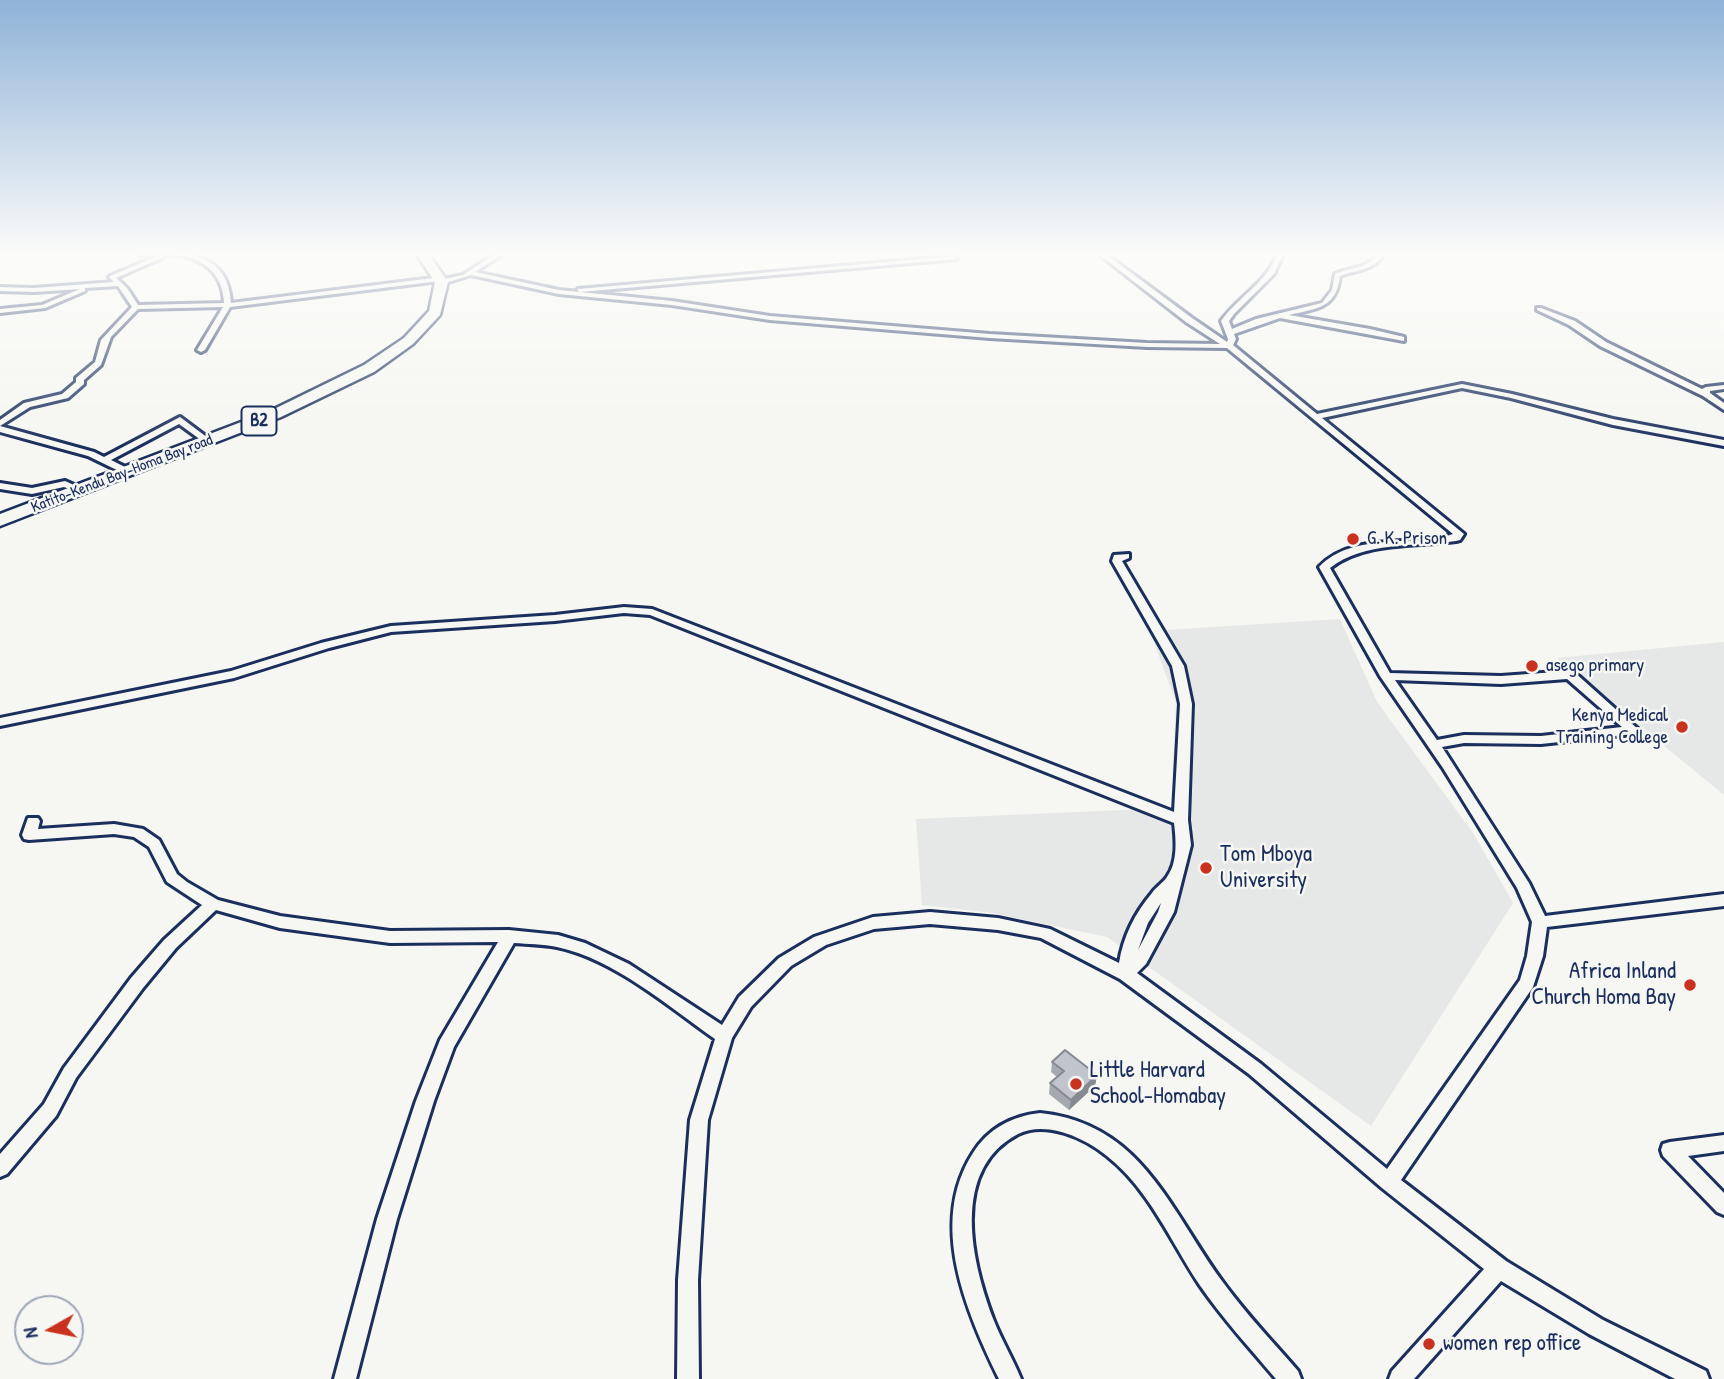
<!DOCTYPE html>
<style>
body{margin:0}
#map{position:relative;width:1724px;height:1379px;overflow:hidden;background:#f6f6f2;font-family:"Patrick Hand",sans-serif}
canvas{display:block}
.north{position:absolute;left:14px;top:1295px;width:70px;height:70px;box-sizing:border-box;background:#f6f6f2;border:2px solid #9ea6b7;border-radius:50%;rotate:261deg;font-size:19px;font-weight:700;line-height:28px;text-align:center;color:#1b2f5e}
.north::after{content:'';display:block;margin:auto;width:24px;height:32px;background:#c8321e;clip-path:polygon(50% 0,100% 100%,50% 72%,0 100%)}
</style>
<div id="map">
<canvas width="1724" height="1379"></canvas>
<div class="north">N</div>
</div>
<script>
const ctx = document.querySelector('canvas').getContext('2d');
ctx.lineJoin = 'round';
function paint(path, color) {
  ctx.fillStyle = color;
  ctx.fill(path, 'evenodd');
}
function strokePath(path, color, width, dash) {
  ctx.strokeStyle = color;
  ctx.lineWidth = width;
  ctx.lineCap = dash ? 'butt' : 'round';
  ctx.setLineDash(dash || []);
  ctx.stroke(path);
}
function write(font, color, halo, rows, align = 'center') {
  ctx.font = font + ' "Patrick Hand",sans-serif';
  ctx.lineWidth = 5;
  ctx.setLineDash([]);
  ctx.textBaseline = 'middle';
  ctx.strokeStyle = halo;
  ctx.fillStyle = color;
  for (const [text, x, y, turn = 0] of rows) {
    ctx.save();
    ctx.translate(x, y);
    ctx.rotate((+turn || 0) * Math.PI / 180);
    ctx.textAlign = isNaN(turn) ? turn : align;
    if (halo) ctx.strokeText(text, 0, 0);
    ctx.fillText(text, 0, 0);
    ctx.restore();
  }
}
paint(new Path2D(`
 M 1340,619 L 1377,702 L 1473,833 L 1513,903 L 1371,1126 L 1107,937 L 993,913 L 922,905 L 916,819 L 1171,808 L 1176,703 L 1150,631 Z
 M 1724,642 L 1724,795 L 1557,658 Z`), '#e6e7e7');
const street = new Path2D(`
 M 132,252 C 173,252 228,246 231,303 L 441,277 L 444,279 L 463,275 L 498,252 L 506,252 L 475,272 L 559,290 L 580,292 L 577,290 L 578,289 L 955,256 L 957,259 L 580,292 L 672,301 L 770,316 L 990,334 L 1147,343 L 1220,344 L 1186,322 L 1096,252 L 1103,252 L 1192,318 L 1227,342 L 1228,339 L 1221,321 C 1239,296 1268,282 1278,252 L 1284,252 L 1274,274 L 1234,314 L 1229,321 L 1232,329 L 1256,319 L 1322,303 L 1332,290 L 1335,274 C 1351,267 1369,269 1379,252 L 1385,252 C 1375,271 1358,269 1340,276 C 1336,309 1317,308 1289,315 L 1370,329 L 1404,337 L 1404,341 L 1280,318 L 1234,334 L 1236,339 L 1233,345 L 1317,414 L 1462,384 L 1512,394 L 1613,419 L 1724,440 L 1724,446 L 1613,425 L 1511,398 L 1462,388 L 1322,418 L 1464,534 L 1460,540 L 1456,541 C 1414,547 1365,541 1330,568 L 1390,673 L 1501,676 L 1570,671 L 1574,672 L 1639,730 L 1633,734 L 1541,744 L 1464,743 L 1442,747 L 1529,883 L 1545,916 L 1724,894 L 1724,906 L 1547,927 L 1543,956 L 1533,987 L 1401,1180 L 1506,1261 L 1603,1320 L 1706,1371 L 1709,1379 L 1675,1379 L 1589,1334 L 1501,1281 L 1414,1379 L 1389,1379 L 1392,1371 L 1484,1269 L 1382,1188 L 1249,1074 L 1120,979 L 1041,938 L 998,930 L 930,924 L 874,929 L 826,945 L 791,966 L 751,1007 L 732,1038 L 708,1120 L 698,1280 L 699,1379 L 677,1379 L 678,1280 L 690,1120 L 715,1039 C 668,1006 614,959 557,947 C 543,944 528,944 514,943 L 454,1047 L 434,1101 L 397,1219 L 356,1379 L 334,1379 L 377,1219 L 416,1101 L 440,1040 L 498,942 L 390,943 L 280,928 L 216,910 L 176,948 L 143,988 L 76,1078 L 56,1116 L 7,1174 L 0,1177 L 0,1154 L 44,1104 L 64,1068 L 131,978 L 164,940 L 202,905 L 167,882 L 149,847 L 134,837 L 114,834 L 29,840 L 24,839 L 22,835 L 28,818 L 38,818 L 40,821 L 38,829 L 114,824 L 143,829 L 159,840 L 177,874 L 187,882 L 218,900 L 280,916 L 390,931 L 509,930 L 558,935 L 585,943 L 629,964 L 722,1025 L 739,997 L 779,958 L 814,937 L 873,917 L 930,912 L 998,918 L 1050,929 L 1119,963 C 1123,937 1135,913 1152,893 C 1156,887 1163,883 1167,877 C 1178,862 1176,840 1174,823 L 650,615 L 624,613 L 555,621 L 391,632 L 329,648 L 234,678 L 0,726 L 0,718 L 231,671 L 321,643 L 391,626 L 555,615 L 624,607 L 652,609 L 1174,812 L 1180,704 L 1172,666 L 1112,561 L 1114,555 L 1129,554 L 1129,558 L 1122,561 L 1184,666 L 1192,704 L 1188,820 L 1191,845 L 1174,912 L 1146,964 L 1137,973 L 1261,1064 L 1387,1169 L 1520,980 L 1527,956 L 1532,922 L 1517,888 L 1443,768 L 1380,676 L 1319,567 C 1354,531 1411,548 1453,534 L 1227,348 L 1147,347 L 990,338 L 770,320 L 672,305 L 559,294 L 471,275 L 442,284 L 439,281 L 230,307 L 205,350 L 201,352 L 197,350 L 223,307 L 138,309 L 111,337 L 101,365 L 84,380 L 84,384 L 68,398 L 30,407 L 0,426 L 94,452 L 104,457 L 180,417 L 212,441 L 205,443 L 179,424 L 111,460 L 131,470 L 131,474 L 125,474 L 88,456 L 0,432 L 0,420 L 24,403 L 62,394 L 76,382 L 76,378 L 95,362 L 101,340 L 132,307 L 118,286 L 85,288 L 85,291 L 45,308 L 0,313 L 0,309 L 42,305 L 80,289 L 34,292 L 0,291 L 0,287 L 34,288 L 114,282 L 109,277 L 110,276 L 162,254 L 141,255 ZM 162,254 C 195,253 223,268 224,303 L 138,305 L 127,288 L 116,278 L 164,257 ZM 1567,679 L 1622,727 L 1541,736 L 1464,735 L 1437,740 L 1395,680 L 1501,684 ZM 1161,903 L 1158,912 L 1138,950 L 1148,923 Z
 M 1537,308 L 1541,308 L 1575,321 L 1606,342 L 1702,389 L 1706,387 L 1724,385 L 1724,389 L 1710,391 L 1710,393 L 1724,403 L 1724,410 L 1703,396 L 1600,346 L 1569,325 L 1537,310 Z
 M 65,481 L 85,490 L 80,493 L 64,487 L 32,494 L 0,489 L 0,483 L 32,488 Z
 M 1040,1113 C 1141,1123 1170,1210 1222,1281 C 1245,1313 1272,1341 1298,1371 L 1301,1379 L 1276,1379 C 1250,1348 1222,1318 1199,1284 C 1170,1240 1149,1189 1107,1156 C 1085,1138 1046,1120 1018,1134 C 949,1170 972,1264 994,1321 C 1002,1341 1013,1359 1021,1379 L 999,1379 C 966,1311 928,1223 973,1153 C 988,1129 1012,1116 1040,1113 Z
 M 1724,1135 L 1724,1151 L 1688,1156 L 1724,1193 L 1724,1215 L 1717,1212 L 1663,1156 L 1661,1150 L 1663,1144 L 1670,1142 Z`);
const highway = new Path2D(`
 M 415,252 L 427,252 L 448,282 L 440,315 L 413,344 L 374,372 L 281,417 L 0,526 L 0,514 L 270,411 L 364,365 L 404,338 L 429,311 L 435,282 Z`);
strokePath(street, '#1b2f5e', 6);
strokePath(highway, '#1b2f5e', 5);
paint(street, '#f6f6f2');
paint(highway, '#f6f6f2');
paint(new Path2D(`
 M 1052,1062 L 1097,1075 L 1095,1086 L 1069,1110 L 1049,1094 L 1050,1083 L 1057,1077 L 1051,1072 Z`), '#a5a9b0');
paint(new Path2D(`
 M 1097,1075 L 1095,1086 L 1069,1110 L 1071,1100 Z`), '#868990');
const building = new Path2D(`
 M 1065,1050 L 1097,1075 L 1071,1100 L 1050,1083 L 1064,1071 L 1052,1062 Z`);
paint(building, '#c0c4cd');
strokePath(building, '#868990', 2);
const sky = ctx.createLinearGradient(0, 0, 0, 445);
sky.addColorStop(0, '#8fb3d8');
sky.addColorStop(0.57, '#fbfbf9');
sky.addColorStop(1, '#fbfbf900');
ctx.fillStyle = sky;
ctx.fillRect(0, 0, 1724, 445);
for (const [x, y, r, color] of [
 [1353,539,7,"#c8321e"],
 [1532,666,7,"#c8321e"],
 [1682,727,7,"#c8321e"],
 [1206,868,7,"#c8321e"],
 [1690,985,7,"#c8321e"],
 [1076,1084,7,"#c8321e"],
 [1429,1344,7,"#c8321e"]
]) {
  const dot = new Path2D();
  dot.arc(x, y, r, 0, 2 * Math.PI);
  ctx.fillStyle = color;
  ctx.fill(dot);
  strokePath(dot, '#f6f6f2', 2.5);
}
write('16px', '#1b2f5e', '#f6f6f2', [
 ["Katito-Kendu Bay-Homa Bay road",122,474,-21]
]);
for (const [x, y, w] of [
 [259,421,35]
]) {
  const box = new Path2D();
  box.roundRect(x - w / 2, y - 14.5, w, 29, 5);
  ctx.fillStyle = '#f6f6f2';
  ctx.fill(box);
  strokePath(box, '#1b2f5e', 2);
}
write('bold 18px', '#1b2f5e', null, [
 ["B2",259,421]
]);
write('19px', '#1b2f5e', '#f6f6f2', [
 ["G. K. Prison",1367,539],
 ["asego primary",1546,666],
 ["Kenya Medical",1668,716,"right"],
 ["Training College",1668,738,"right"]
], 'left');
write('23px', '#1b2f5e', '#f6f6f2', [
 ["Tom Mboya",1220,855],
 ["University",1220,881],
 ["Africa Inland",1676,972,"right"],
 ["Church Homa Bay",1676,998,"right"],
 ["Little Harvard",1090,1071],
 ["School-Homabay",1090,1097],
 ["women rep office",1443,1344]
], 'left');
</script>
